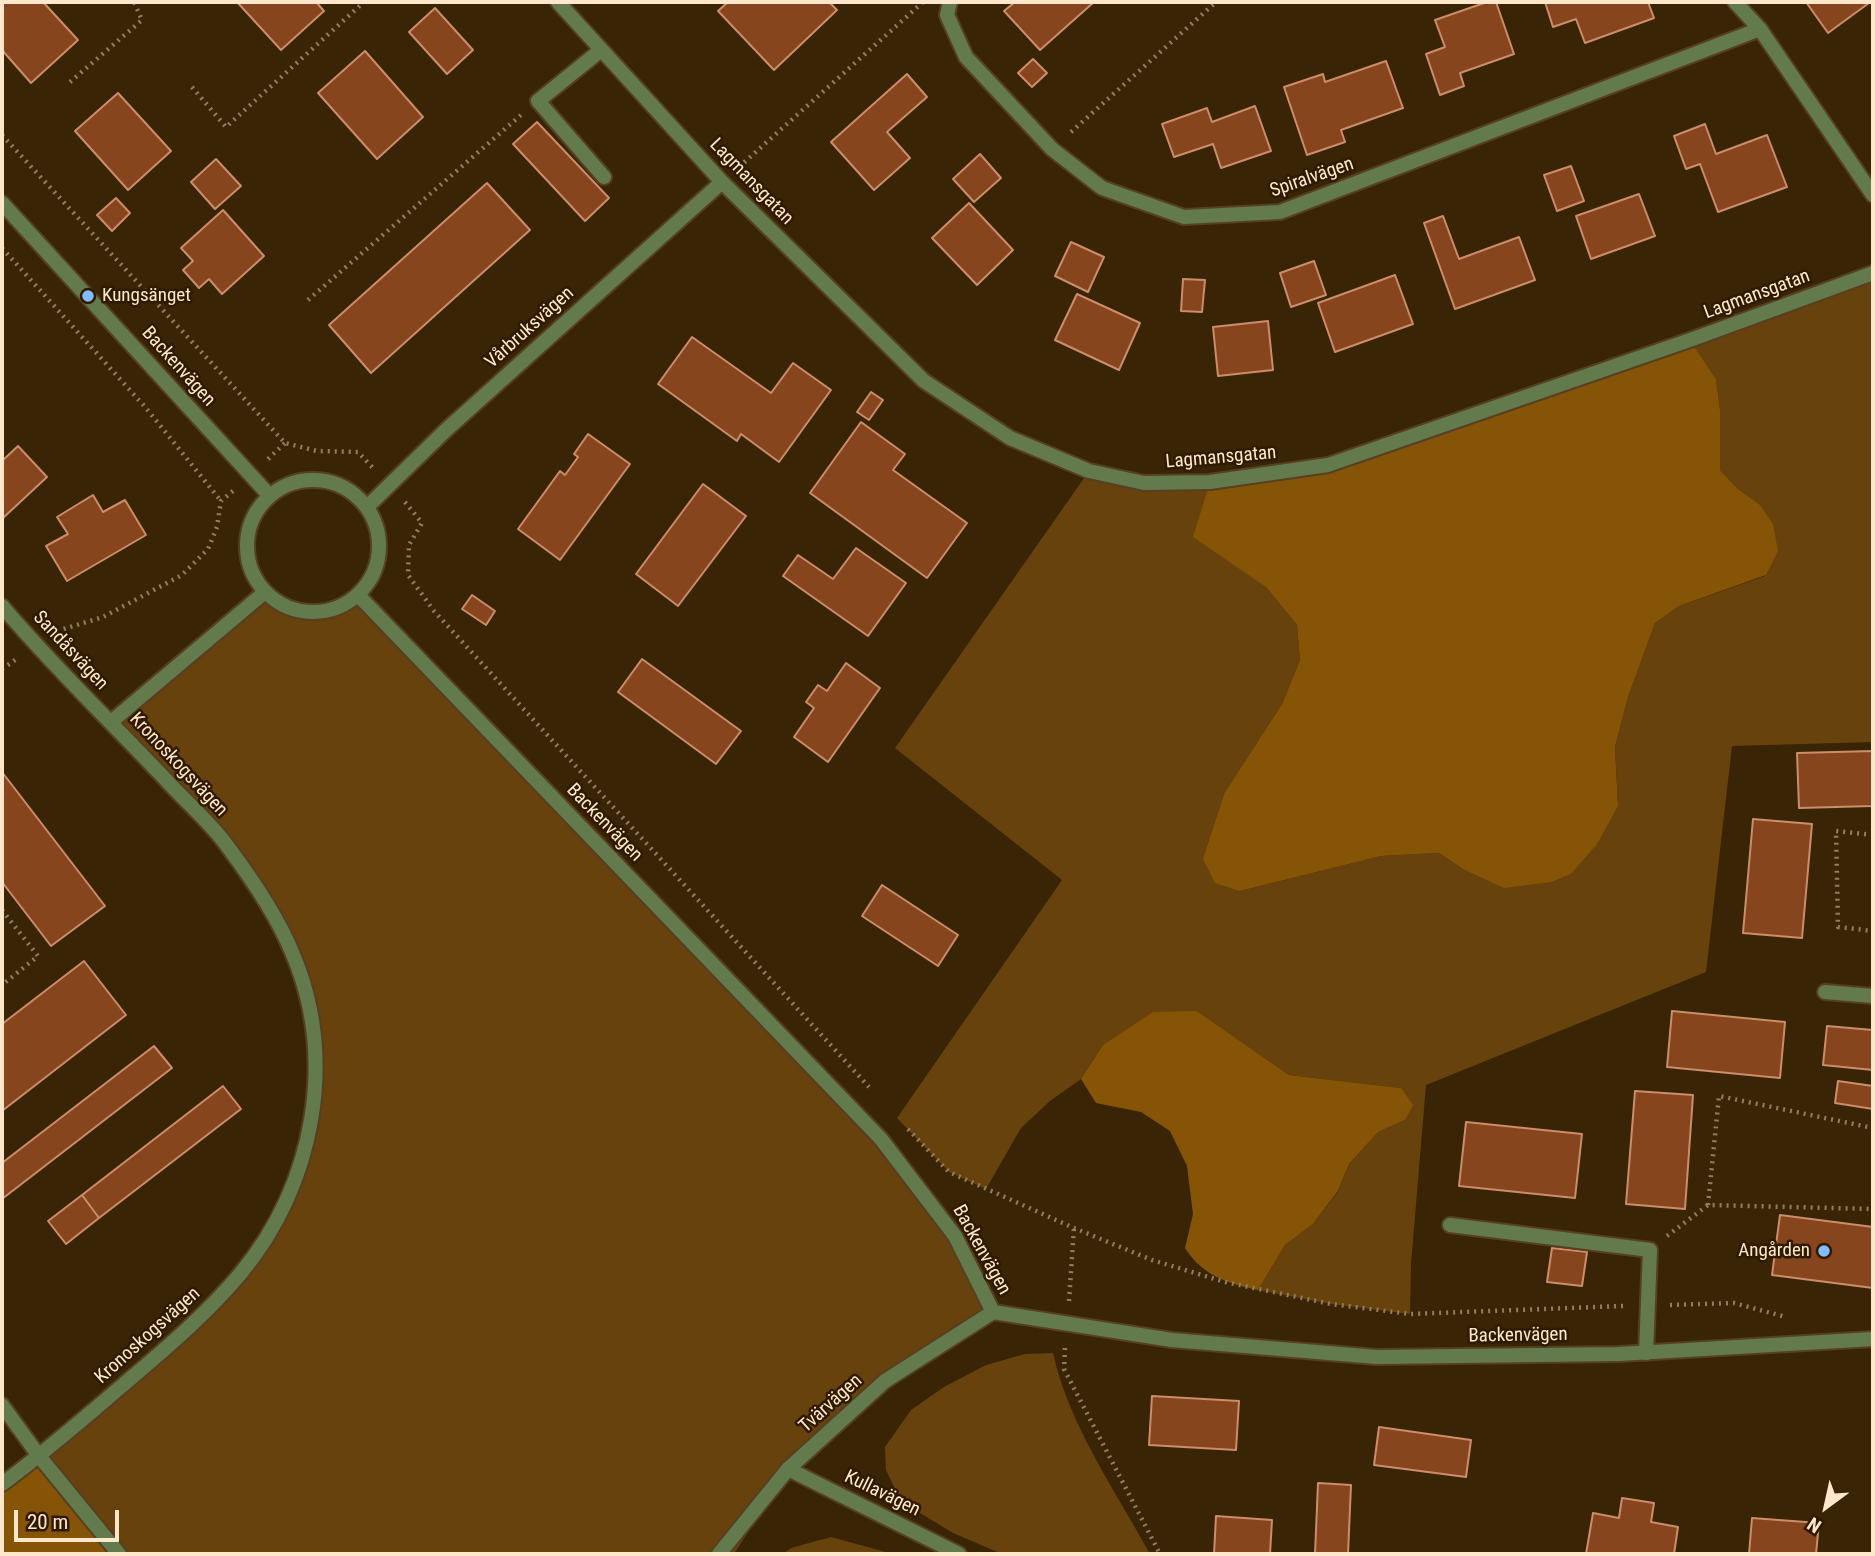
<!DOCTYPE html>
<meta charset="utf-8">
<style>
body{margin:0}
#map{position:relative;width:1875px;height:1556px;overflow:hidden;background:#3a2406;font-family:"Roboto Condensed",sans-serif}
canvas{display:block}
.frame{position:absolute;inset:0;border:4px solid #ffe7cb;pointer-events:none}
.north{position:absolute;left:1791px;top:1472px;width:70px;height:70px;-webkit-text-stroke:5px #2f1a00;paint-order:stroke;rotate:213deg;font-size:19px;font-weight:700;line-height:28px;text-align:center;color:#ffe7cb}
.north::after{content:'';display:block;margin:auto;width:24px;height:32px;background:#ffe7cb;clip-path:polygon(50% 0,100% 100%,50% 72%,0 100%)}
.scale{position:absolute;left:14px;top:1510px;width:105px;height:32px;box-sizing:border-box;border:4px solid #ffe7cb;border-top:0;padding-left:9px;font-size:21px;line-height:24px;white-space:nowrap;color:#ffe7cb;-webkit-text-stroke:5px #2f1a00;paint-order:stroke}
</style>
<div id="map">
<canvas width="1875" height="1556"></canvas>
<div class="frame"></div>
<div class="north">N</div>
<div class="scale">20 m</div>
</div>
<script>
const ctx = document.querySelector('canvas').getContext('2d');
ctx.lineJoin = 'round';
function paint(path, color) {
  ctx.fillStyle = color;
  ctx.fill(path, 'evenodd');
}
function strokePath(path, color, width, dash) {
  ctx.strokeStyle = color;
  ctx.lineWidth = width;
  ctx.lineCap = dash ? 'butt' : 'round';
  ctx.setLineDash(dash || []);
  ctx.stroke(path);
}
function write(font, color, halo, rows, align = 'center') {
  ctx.font = font + ' "Roboto Condensed",sans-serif';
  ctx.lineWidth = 5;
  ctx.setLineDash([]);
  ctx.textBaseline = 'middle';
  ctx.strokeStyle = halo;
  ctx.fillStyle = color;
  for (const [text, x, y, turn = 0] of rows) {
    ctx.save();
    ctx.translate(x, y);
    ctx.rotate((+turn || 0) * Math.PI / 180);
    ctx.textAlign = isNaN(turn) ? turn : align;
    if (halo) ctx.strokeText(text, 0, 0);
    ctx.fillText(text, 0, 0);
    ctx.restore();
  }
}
paint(new Path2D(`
 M 1873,273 L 1873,742 L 1732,746 L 1706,972 L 1426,1085 L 1411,1264 L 1410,1314 L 1331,1304 L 1258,1290 L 1285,1245 L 1313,1224 L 1338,1192 L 1349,1164 L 1378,1132 L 1405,1120 L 1401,1088 L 1289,1075 L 1197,1011 L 1103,1045 L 1081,1079 L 1050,1101 L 1021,1128 L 986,1189 L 949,1172 L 897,1118 L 1062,880 L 895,748 L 1089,471 L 1144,483 L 1210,482 L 1239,566 L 1266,587 L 1297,625 L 1300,660 L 1282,704 L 1225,792 L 1240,891 L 1381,856 L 1439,853 L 1463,869 L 1618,806 L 1615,747 L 1628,697 L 1655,623 L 1679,606 L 1765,576 L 1759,504 L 1738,489 L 1720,470 L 1720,410 L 1716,379 L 1690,340 Z
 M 265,592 C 301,617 321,619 358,595 L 881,1139 L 955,1236 L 993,1312 L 885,1381 L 788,1469 L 734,1554 L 119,1554 L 39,1456 L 242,1271 L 296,1179 L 317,1057 L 293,953 L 227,845 L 111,722 Z
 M 1053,1353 C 1069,1425 1115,1490 1150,1554 L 1002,1554 L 953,1533 L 920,1513 L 898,1495 L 886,1470 L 885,1447 L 911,1410 L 944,1387 L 986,1365 L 1025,1354 Z
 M 831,1537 L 893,1554 L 783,1554 L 791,1548 Z`), '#67420c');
paint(new Path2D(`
 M 1690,340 L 1716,379 L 1720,410 L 1720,470 L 1738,489 L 1759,504 L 1773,524 L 1778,551 L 1766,575 L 1679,606 L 1655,623 L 1628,697 L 1615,747 L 1618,806 L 1597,844 L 1571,874 L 1551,882 L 1504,888 L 1463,869 L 1439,853 L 1381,856 L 1240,891 L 1215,883 L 1203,859 L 1225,792 L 1282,704 L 1300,660 L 1297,625 L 1266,587 L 1193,537 L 1210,482 L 1329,465 Z
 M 1197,1011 L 1289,1075 L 1401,1088 L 1413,1105 L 1405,1120 L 1378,1132 L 1349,1164 L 1338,1191 L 1313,1224 L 1285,1245 L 1258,1290 C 1227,1283 1203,1276 1185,1248 L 1193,1214 L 1187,1166 L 1170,1131 L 1141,1112 L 1096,1103 L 1081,1079 L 1103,1045 L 1153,1012 Z
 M 39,1456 L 129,1554 L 2,1554 L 2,1484 Z`), '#855406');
const building = new Path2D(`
 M 4,2 L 43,2 L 78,40 L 31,83 L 2,50 L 2,3 Z
 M 237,2 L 316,2 L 324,11 L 281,50 Z
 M 728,2 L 829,2 L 837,10 L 774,70 L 718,11 Z
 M 1015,2 L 1094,2 L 1040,50 L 1004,11 Z
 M 1487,2 L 1496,2 L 1514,54 L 1460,73 L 1464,86 L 1440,95 L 1426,54 L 1445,47 L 1435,20 Z
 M 1545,2 L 1648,2 L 1654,18 L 1585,43 L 1576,19 L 1553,27 Z
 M 1806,2 L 1868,2 L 1869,3 L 1828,33 Z
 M 435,8 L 473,50 L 447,74 L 409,32 Z
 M 365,51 L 423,117 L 377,159 L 318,93 Z
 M 1033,59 L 1047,73 L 1032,87 L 1018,73 Z
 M 1386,61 L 1403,108 L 1341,130 L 1345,142 L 1307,155 L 1284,87 L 1323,74 L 1325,82 Z
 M 907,74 L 927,97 L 887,132 L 910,158 L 874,190 L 831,142 Z
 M 118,93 L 171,151 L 128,190 L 75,131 Z
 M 1255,106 L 1271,151 L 1221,168 L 1213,144 L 1174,157 L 1162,124 L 1207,108 L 1212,122 Z
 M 537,122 L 609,198 L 585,221 L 513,144 Z
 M 1705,124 L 1716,154 L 1767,135 L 1787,187 L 1718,212 L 1700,164 L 1686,169 L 1674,136 Z
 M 980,154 L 1001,178 L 974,202 L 953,179 Z
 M 216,159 L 241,186 L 215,209 L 191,182 Z
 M 1571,166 L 1584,201 L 1557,211 L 1544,175 Z
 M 487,183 L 530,230 L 371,373 L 329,325 Z
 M 1639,194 L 1655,236 L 1591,259 L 1576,216 Z
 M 116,198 L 130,213 L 112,231 L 97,215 Z
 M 969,203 L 1013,250 L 977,285 L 932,238 Z
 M 223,210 L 264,256 L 222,294 L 209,279 L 199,288 L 183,270 L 193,261 L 181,248 Z
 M 1443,216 L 1459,259 L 1519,237 L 1535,280 L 1455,309 L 1424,223 Z
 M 1071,242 L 1104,257 L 1088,292 L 1055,276 Z
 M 1314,261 L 1326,295 L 1291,307 L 1280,273 Z
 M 1395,275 L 1413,324 L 1335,352 L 1318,303 Z
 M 1183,279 L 1205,280 L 1202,312 L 1181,311 Z
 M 1077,294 L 1140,323 L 1119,370 L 1055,340 Z
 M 1268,321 L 1273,370 L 1218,376 L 1213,327 Z
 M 692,337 L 771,393 L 793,363 L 831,390 L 779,462 L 741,434 L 737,441 L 658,384 Z
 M 871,392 L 883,400 L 869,420 L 857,412 Z
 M 861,422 L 905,454 L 893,470 L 967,523 L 927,578 L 810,493 Z
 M 588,434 L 630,464 L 560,560 L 518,529 L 560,471 L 565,475 L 578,457 L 574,454 Z
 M 18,446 L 47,477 L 3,518 L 2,461 Z
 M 703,484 L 746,516 L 678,606 L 636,574 Z
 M 93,495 L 103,512 L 125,500 L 146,535 L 67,581 L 46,546 L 68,534 L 57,517 Z
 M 856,548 L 906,583 L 868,636 L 783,576 L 798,555 L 833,579 Z
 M 472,595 L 495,611 L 486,625 L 462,609 Z
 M 642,659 L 741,731 L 716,764 L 618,692 Z
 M 846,663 L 880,688 L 828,762 L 794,737 L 814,708 L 806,702 L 818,685 L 827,691 Z
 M 1873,751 L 1873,806 L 1799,808 L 1797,753 Z
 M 2,772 L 105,906 L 51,946 L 2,882 Z
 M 1753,819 L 1812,824 L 1802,938 L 1743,933 Z
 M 882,885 L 958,935 L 938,966 L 862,916 Z
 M 84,961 L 126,1015 L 2,1111 L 2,1024 Z
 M 1672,1011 L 1785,1022 L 1780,1078 L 1667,1067 Z
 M 1827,1026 L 1873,1030 L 1873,1070 L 1823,1065 Z
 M 154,1046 L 172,1068 L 2,1199 L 2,1163 Z
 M 1838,1081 L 1873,1086 L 1873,1109 L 1835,1103 Z
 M 223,1086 L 241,1109 L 99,1218 L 82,1195 Z
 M 1635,1091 L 1693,1095 L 1685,1209 L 1626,1204 Z
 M 1466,1122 L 1582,1134 L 1575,1198 L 1459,1186 Z
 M 82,1195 L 99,1218 L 66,1244 L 48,1221 Z
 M 1780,1215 L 1873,1227 L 1873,1288 L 1772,1275 Z
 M 1552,1248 L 1587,1252 L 1582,1286 L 1547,1282 Z
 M 1152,1396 L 1239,1401 L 1236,1450 L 1149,1445 Z
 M 1379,1427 L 1471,1440 L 1466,1477 L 1374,1465 Z
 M 1318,1483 L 1351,1485 L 1348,1554 L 1315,1554 Z
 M 1622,1498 L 1654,1503 L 1651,1522 L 1678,1527 L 1674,1554 L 1586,1554 L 1593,1513 L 1619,1518 Z
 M 1216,1516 L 1272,1520 L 1270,1554 L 1214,1554 Z
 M 1752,1518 L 1819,1523 L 1816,1554 L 1749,1554 Z`);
paint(building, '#86451c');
strokePath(building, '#cb8d6a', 2);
const service = new Path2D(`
 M 601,50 L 538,101 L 604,177
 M 1825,992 L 1873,996
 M 1450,1225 L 1650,1250 L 1646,1353
 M 2,1405 L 39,1456`);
const minor = new Path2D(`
 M 558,2 L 722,182 L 924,381 L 1010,438 L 1089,471 L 1144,483 L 1210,482 L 1328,465 L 1690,340 L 1873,273
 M 950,2 L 947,15 L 966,57 L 1052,149 L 1102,188 L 1184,217 L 1280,212 L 1760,29
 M 1735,2 L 1760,29 L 1873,195
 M 367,507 L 446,430 L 722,182
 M 2,606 C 54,667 112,723 167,781 C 187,803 211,823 228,847 C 252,879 277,916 292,952 C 338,1059 314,1185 241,1273 C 206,1315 165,1349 123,1385 C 83,1419 44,1453 2,1484
 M 111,722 L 265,592
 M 39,1456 L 119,1554
 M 788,1469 L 959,1554`);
const tertiary = new Path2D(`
 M 2,203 L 269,495
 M247 546a66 66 0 1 1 132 0a66 66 0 1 1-132 0Z
 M 358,595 L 881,1139 L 955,1236 L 993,1312
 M 993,1312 L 1172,1340 L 1377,1357 L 1619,1354 L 1873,1339
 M 719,1554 L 788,1469 L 885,1381 L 993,1312`);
strokePath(service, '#563f22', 18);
strokePath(minor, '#563f22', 18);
strokePath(tertiary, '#563f22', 18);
strokePath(new Path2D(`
 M 70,82 L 142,20 L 134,2
 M 192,87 L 226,127 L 364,2
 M 1071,132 L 1216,2
 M 2,135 L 285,443 L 317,451 L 358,452 L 373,468
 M 739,167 L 923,2
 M 2,248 L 146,408 L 221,501
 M 308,300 L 521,115
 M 268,459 L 285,443
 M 405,502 L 422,523 L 409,545 L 408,575 L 434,611 L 869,1087
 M 57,631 L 103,617 L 182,575 L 208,549 L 217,527 L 221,501 L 233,491
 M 2,669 L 18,658
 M 1873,835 L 1836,831 L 1838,927 L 1873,931
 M 2,910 L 38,956 L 2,985
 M 908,1129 L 949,1172 L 1074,1228 L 1152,1260 L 1225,1282 L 1331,1304 L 1410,1314 L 1623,1306
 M 1708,1205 L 1719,1096 L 1873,1128
 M 1667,1236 L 1708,1205 L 1873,1209
 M 1069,1301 L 1074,1228
 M 1670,1305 L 1734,1303 L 1786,1317
 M 1065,1348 L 1064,1369 L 1160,1554`), '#937c5f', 4.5, [2, 5]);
strokePath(service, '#637b4c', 14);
strokePath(minor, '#637b4c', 14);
strokePath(tertiary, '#637b4c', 14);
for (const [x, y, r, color] of [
 [88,296,7,"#81bdfa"],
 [1824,1251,7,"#81bdfa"]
]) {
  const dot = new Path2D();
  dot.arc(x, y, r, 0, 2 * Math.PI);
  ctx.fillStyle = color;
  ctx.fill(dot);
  strokePath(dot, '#2f1a00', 2.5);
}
write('19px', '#ffe7cb', '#2f1a00', [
 ["Spiralvägen",1312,178,-19],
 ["Lagmansgatan",751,182,46],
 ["Lagmansgatan",1757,295,-20],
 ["Vårbruksvägen",530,328,-42],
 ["Backenvägen",178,367,48],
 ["Lagmansgatan",1221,458,-5],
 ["Sandåsvägen",70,651,47],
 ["Kronoskogsvägen",178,765,47],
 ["Backenvägen",604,823,46],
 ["Backenvägen",981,1250,61],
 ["Kronoskogsvägen",148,1336,-42],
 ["Backenvägen",1518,1336,-1],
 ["Tvärvägen",831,1404,-42],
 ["Kullavägen",882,1494,26]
]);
write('19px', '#ffe7cb', '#2f1a00', [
 ["Kungsänget",102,296],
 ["Angården",1810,1251,"right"]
], 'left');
</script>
